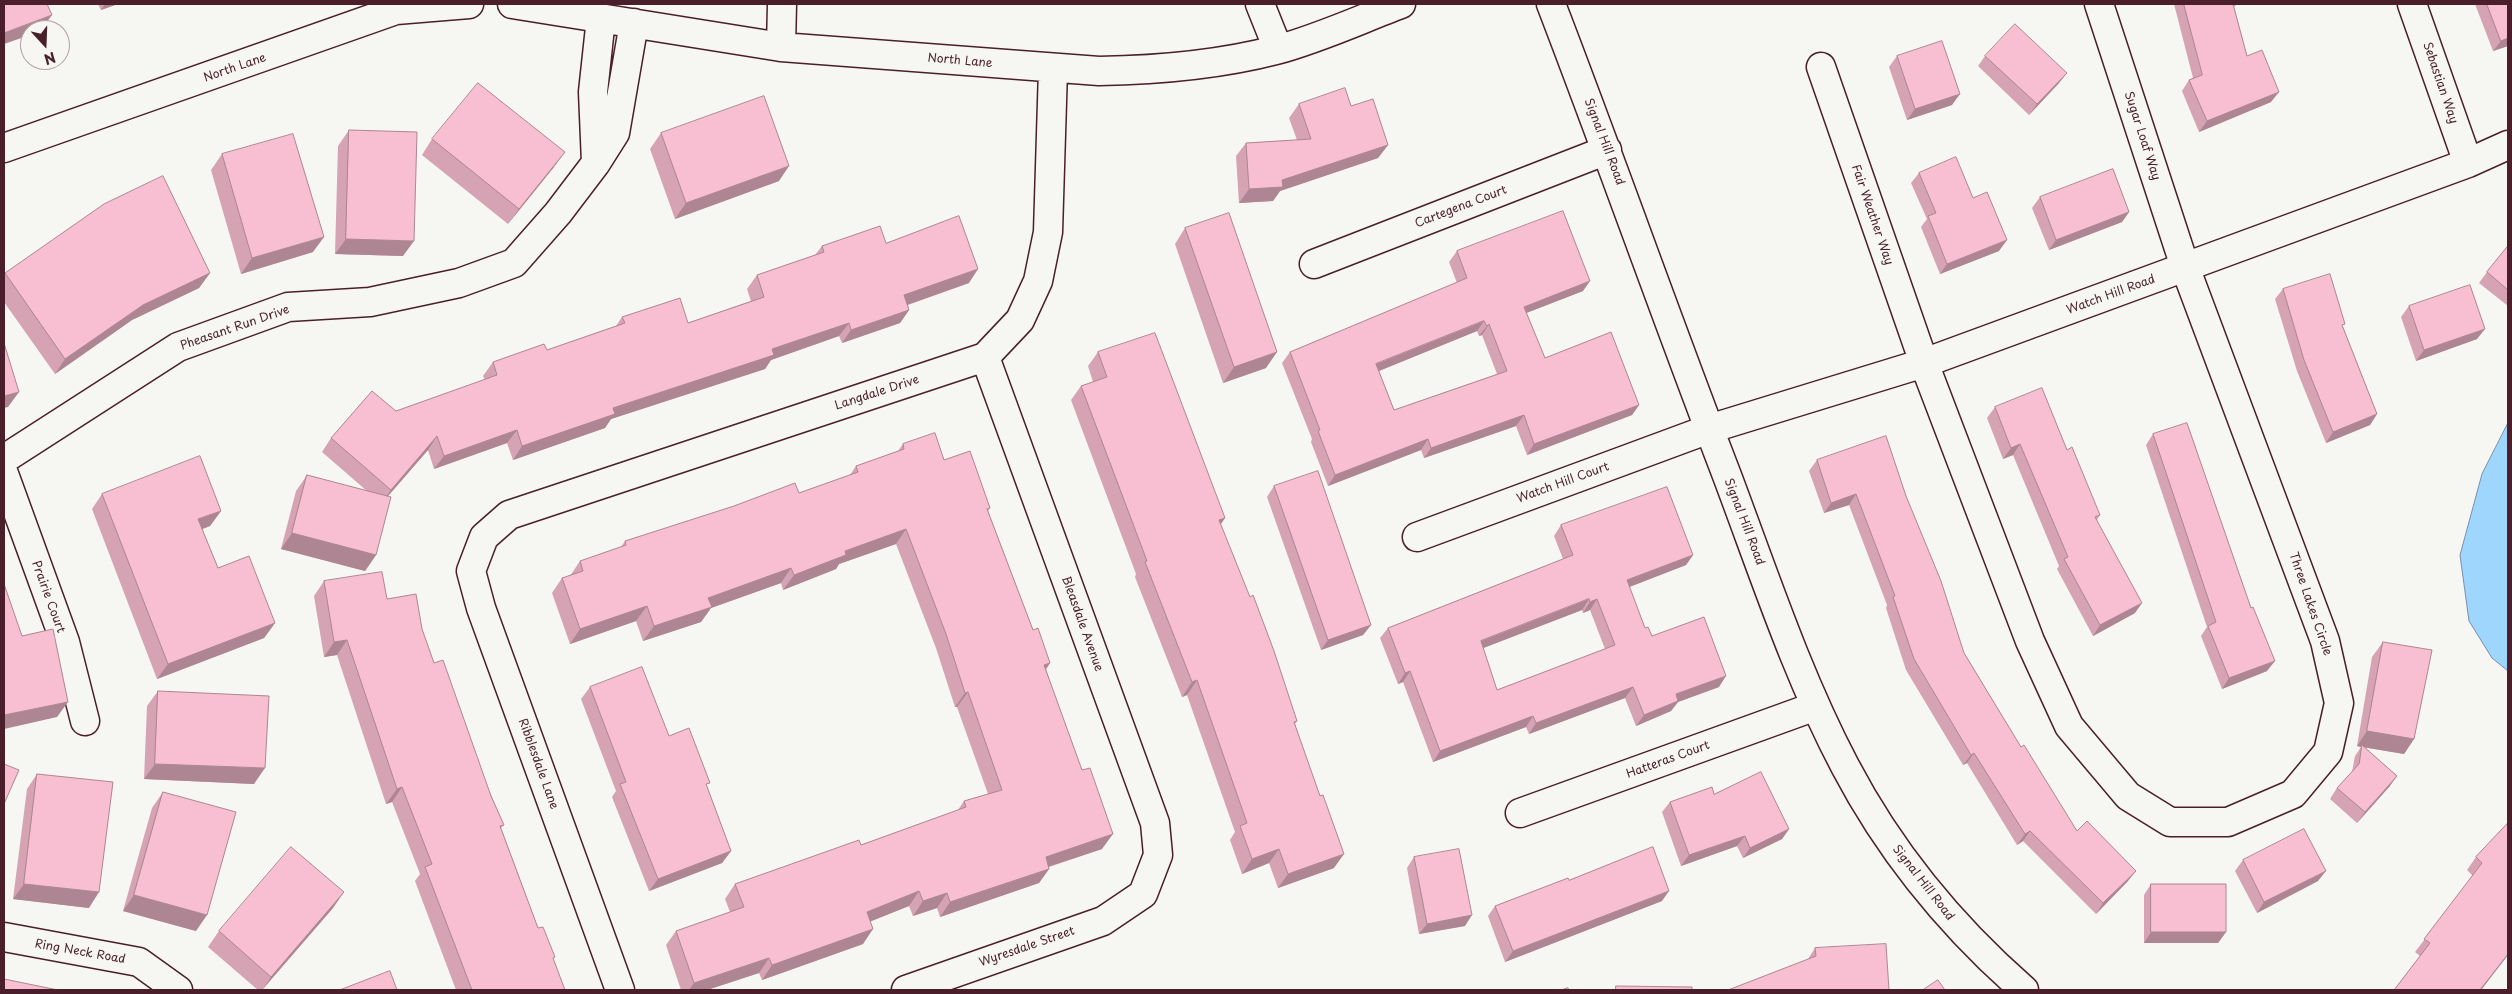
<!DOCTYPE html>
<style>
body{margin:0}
#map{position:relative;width:2512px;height:994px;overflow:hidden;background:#f6f6f2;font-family:"Playpen Sans",sans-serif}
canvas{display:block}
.frame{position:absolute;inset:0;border:5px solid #4a1f2b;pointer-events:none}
.north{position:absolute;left:20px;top:20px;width:50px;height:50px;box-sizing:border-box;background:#f6f6f2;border:1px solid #b1a0a2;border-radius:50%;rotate:160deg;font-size:14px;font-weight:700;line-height:20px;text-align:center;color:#4a1f2b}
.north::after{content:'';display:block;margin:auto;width:18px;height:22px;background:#4a1f2b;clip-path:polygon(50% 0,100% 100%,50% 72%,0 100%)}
</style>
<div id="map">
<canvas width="2512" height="994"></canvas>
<div class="frame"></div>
<div class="north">N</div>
</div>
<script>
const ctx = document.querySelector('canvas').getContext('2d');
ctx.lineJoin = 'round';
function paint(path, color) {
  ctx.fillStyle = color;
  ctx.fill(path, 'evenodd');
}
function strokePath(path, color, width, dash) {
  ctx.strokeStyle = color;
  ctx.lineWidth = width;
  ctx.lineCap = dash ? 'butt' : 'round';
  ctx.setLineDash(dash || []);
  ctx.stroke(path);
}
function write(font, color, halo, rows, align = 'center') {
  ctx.font = font + ' "Playpen Sans",sans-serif';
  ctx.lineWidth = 4.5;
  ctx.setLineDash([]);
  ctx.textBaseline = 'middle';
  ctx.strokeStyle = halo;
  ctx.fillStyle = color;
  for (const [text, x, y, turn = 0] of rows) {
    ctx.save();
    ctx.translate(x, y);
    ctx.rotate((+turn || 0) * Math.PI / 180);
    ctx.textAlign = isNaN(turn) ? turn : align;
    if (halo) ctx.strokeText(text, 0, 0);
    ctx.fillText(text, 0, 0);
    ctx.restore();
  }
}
const water = new Path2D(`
 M 2508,423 L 2508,671 L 2492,658 L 2469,621 L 2460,555 L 2482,474 Z`);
paint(water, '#9ed6fe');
strokePath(water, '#7c8daa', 1);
const minor = new Path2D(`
 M 512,4 L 781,47 L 1099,71 C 1159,70 1218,65 1276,50 C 1318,39 1361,19 1401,4
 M 1260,4 L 1278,49
 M 1551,4 C 1611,160 1666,317 1726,473 C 1763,571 1796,673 1845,766 C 1890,852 1952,927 2024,990
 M 2412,4 L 2468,163
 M 781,47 L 782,4
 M 1821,67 L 1924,363 L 2030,641 L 2069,726 L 2128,796 L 2170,822 L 2228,822 L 2293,794 L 2328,752 L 2339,703 L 2325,641 L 2185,267 L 2099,4
 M 4,148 L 396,10 L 469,4
 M 596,163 L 593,92 L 601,18
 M 1314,264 L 1607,150
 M 4,459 L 178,347 L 288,307 L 370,302 L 459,283 L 514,263 L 558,213 L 596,163 L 615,133 L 634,23
 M 4,474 L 65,642 L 85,721
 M 1417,537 L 1709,429 L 1924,363 L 2468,163 L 2508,145
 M 1520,813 L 1816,706
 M 4,937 L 139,962 L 178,990
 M 620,990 L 481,608 L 471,571 L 484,537 L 509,515 L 985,357 L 1020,320 L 1038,281 L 1048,232 L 1053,69
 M 906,990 L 1103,921 L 1143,894 L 1158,855 L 1155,823 L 985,357`);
strokePath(minor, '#4a1f2b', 31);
strokePath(minor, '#f6f6f2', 28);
paint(new Path2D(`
 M 98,4 L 118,4 L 101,10 Z
 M 2174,4 L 2237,4 L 2234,7 L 2247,56 L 2271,102 L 2199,132 L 2182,91 L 2189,80 L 2193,78 Z
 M 2475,4 L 2508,4 L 2508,46 L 2493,51 Z
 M 1897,56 L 1952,105 L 1907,120 L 1889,67 Z
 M 1985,56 L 2059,83 L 2029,115 L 1978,66 Z
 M 1299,104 L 1351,106 L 1388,145 L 1378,158 L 1280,191 L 1273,201 L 1239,203 L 1236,156 L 1246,143 L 1297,140 L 1289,118 Z
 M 349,130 L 403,256 L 335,254 L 338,146 Z
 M 661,133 L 779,181 L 675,219 L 650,149 Z
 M 432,139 L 554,167 L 508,224 L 422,155 Z
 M 222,154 L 313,252 L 241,274 L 211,170 Z
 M 1919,173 L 1973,198 L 1999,251 L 1940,274 L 1921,227 L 1927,219 L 1911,183 Z
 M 2040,197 L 2129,212 L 2122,222 L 2049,250 L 2032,208 Z
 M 1185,228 L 1266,368 L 1223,383 L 1175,244 Z
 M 886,243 L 969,283 L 908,305 L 909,310 L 900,323 L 842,343 L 839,336 L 771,360 L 765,369 L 611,419 L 605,428 L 513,460 L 507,443 L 434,469 L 428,450 L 388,496 L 376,555 L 365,571 L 281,549 L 296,491 L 307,475 L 367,491 L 322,452 L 331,438 L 396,411 L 485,380 L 483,376 L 493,362 L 547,350 L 616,326 L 622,317 L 688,323 L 751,301 L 747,289 L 757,275 L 815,255 L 822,246 Z
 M 2508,246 L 2508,306 L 2479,283 L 2487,272 Z
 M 1457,251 L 1583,291 L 1526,313 L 1545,358 L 1639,405 L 1632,415 L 1527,455 L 1516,426 L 1424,458 L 1421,450 L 1328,486 L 1311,442 L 1312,439 L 1282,363 L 1290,352 L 1457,283 L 1449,262 ZM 1477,331 L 1479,336 L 1482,335 L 1497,374 L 1394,410 L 1379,371 Z
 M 5,273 L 210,273 L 199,288 L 132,320 L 55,374 L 4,302 L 4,275 Z
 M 2283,289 L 2343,327 L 2377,414 L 2370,425 L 2326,443 L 2297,371 L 2275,299 Z
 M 2409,306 L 2477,339 L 2416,361 L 2401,317 Z
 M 1098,352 L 1225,518 L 1220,524 L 1297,721 L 1295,724 L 1334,868 L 1278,888 L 1269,863 L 1242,874 L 1230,840 L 1235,832 L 1187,695 L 1182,697 L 1135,577 L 1136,574 L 1071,400 L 1081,386 L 1093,382 L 1088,366 Z
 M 1995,407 L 2067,450 L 2100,515 L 2097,520 L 2135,613 L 2093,636 L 2057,569 L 2059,566 L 2013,455 L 2003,459 L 1987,418 Z
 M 2153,434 L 2267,671 L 2222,689 L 2201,636 L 2207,627 L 2146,445 Z
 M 903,444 L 944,460 L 990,508 L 988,511 L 1033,630 L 1050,663 L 1046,669 L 1102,849 L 1049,867 L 1049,869 L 1039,883 L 940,917 L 937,908 L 913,916 L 909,906 L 870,921 L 863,944 L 762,980 L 759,973 L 707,990 L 681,990 L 666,945 L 676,931 L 730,912 L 725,899 L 735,884 L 861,845 L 958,810 L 964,801 L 988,794 L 957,707 L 955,707 L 936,648 L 896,544 L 839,564 L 836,569 L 783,590 L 781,583 L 711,608 L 701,622 L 643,641 L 636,621 L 570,644 L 552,593 L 562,578 L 570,576 L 580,561 L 621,547 L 625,541 L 799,493 L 850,475 L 856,466 L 898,451 Z
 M 1817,460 L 1906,496 L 1964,653 L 2021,747 L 2077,831 L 2128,881 L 2096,914 L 2023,841 L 2017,845 L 1967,763 L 1963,765 L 1906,670 L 1886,608 L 1887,605 L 1849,505 L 1824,513 L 1809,471 Z
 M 1274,486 L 1371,625 L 1363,635 L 1321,650 L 1267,497 Z
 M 102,494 L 221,511 L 210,526 L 202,529 L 218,568 L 275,623 L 264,638 L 157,679 L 92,509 Z
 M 1561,525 L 1693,555 L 1686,565 L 1629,587 L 1645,628 L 1652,636 L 1719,687 L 1678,702 L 1671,711 L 1636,726 L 1625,698 L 1529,734 L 1526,727 L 1433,762 L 1403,682 L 1398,684 L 1380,638 L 1388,628 L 1563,559 L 1554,536 ZM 1582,610 L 1583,613 L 1590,610 L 1605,649 L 1497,690 L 1483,648 Z
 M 324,581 L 387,599 L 422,629 L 434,663 L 504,825 L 501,828 L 538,928 L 553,960 L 565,990 L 456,990 L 415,881 L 420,874 L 392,802 L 386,804 L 337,655 L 324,657 L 314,596 Z
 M 2383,642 L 2414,739 L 2404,754 L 2364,747 L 2397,776 L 2389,787 L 2357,823 L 2330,799 L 2337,788 L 2352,772 L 2355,756 L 2361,747 L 2357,746 L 2372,657 Z
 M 590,687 L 669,736 L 707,787 L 731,851 L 722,863 L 649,891 L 612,797 L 616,791 L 581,699 Z
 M 158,691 L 254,784 L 144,779 L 147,706 Z
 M 37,774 L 89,908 L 13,899 L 27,789 Z
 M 163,792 L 196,931 L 123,911 L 152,808 Z
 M 1714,794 L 1789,829 L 1782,839 L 1743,858 L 1737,846 L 1681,866 L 1662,812 L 1670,802 Z
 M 2508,823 L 2508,955 L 2481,990 L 2394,990 L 2420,956 L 2415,952 L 2473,876 L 2467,870 L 2476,857 Z
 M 1414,857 L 1465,926 L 1419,934 L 1407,868 Z
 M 2243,860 L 2318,881 L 2257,913 L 2235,871 Z
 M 1569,880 L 1662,901 L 1505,962 L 1488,916 L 1495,906 Z
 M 2151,884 L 2226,932 L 2218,943 L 2144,943 L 2144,895 Z
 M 333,908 L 262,990 L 258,990 L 208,947 L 219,931 Z
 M 1815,948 L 1889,990 L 1808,959 Z`), '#d5a3b4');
paint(new Path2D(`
 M 105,4 L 118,4 L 101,10 Z
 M 52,15 L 41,30 L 30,30 L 30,35 L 4,44 L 4,33 Z
 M 2508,38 L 2508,46 L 2493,51 L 2501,41 Z
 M 2067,73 L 2059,83 L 2029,115 L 2037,104 Z
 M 2279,92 L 2271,102 L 2199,132 L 2207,121 Z
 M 1960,94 L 1952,105 L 1907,120 L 1915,109 Z
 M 1388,145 L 1378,158 L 1280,191 L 1273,201 L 1239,203 L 1249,189 L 1282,180 Z
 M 565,152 L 554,167 L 508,224 L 519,209 Z
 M 789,166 L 779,181 L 675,219 L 686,203 Z
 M 2129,212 L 2122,222 L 2049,250 L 2056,240 Z
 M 324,237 L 313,252 L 241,274 L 252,258 Z
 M 346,239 L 414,241 L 403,256 L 335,254 Z
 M 2007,240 L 1999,251 L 1940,274 L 1947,264 Z
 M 978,269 L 969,283 L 895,309 L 904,295 Z
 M 210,273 L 199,288 L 132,320 L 55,374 L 65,359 L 143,305 Z
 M 1590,281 L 1583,291 L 1516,317 L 1524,307 Z
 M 909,310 L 900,323 L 842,343 L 851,330 Z
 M 1484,321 L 1477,331 L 1369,375 L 1376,364 Z
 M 849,323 L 839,336 L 771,360 L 765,369 L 611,419 L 605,428 L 513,460 L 522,446 L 613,408 L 772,349 Z
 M 1489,324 L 1482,335 L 1479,336 L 1487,326 Z
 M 2485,329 L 2477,339 L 2416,361 L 2424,350 Z
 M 1277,352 L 1266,368 L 1223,383 L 1234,367 Z
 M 19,392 L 8,407 L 4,408 L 4,396 Z
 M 1639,405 L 1632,415 L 1527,455 L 1534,444 Z
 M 2377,414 L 2370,425 L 2326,443 L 2333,432 Z
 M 1524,415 L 1516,426 L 1424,458 L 1431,448 Z
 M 517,430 L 507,443 L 434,469 L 444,456 Z
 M 437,436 L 428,450 L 382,503 L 391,490 Z
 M 1428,439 L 1421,450 L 1328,486 L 1335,475 Z
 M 2020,444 L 2013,455 L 2003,459 L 2011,448 Z
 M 1856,494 L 1849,505 L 1824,513 L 1831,503 Z
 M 221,511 L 210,526 L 187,535 L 198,519 Z
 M 1225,518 L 1215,533 L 1219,520 Z
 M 906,529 L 896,544 L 839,564 L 836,569 L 783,590 L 794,575 L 845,551 Z
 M 292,533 L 376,555 L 365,571 L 281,549 Z
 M 1693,555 L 1686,565 L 1619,591 L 1627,580 Z
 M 791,568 L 781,583 L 711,608 L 701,622 L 643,641 L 654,626 L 708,598 Z
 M 1589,599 L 1582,610 L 1473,652 L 1481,641 Z
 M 1597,599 L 1590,610 L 1583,613 L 1590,602 Z
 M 2142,603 L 2135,613 L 2093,636 L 2100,625 Z
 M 647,606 L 636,621 L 570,644 L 580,629 Z
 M 275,623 L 264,638 L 157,679 L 168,664 Z
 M 1371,625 L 1363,635 L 1321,650 L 1328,640 Z
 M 347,640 L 337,655 L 324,657 L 334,642 Z
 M 2275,661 L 2267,671 L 2222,689 L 2229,678 Z
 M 1050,663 L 1040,678 L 1044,665 Z
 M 1410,671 L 1403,682 L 1398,684 L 1405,673 Z
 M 1726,676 L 1719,687 L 1678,702 L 1671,711 L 1636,726 L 1644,715 L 1676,694 Z
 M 1197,680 L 1187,695 L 1182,697 L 1192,682 Z
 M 1633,687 L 1625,698 L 1529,734 L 1536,723 Z
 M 968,692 L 957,707 L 955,707 L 965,693 Z
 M 68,702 L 57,717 L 4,729 L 4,715 Z
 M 1533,716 L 1526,727 L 1433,762 L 1440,751 Z
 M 2367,731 L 2414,739 L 2404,754 L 2362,747 L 2362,745 L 2361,747 L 2357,746 Z
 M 1974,753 L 1967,763 L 1963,765 L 1971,755 Z
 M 155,764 L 265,768 L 254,784 L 144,779 Z
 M 2397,776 L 2389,787 L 2357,823 L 2365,812 Z
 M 402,787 L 392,802 L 386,804 L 397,789 Z
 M 1789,829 L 1782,839 L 1743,858 L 1750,848 Z
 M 2030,831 L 2023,841 L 2017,845 L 2025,834 Z
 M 1113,834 L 1102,849 L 1035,871 L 1046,857 Z
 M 1745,836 L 1737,846 L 1681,866 L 1689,855 Z
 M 1279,849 L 1269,863 L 1242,874 L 1252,859 Z
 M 731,851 L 722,863 L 649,891 L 658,879 Z
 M 1344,854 L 1334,868 L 1278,888 L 1288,874 Z
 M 1049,869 L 1039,883 L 940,917 L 950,902 Z
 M 2136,871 L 2128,881 L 2096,914 L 2103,903 Z
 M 2326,871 L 2318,881 L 2257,913 L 2264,902 Z
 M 24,884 L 99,892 L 89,908 L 13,899 Z
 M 919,891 L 909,906 L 857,927 L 867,912 Z
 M 1669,891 L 1662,901 L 1505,962 L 1513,951 Z
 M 344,892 L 333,908 L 262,990 L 271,977 Z
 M 947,893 L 937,908 L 913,916 L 923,901 Z
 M 134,895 L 207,915 L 196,931 L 123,911 Z
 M 1472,915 L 1465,926 L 1419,934 L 1427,924 Z
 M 873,929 L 863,944 L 762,980 L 772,965 Z
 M 2151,932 L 2226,932 L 2218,943 L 2144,943 Z
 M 2508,954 L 2508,955 L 2481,990 L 2480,990 Z
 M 769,958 L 759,973 L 707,990 L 689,990 L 694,983 Z`), '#ae8592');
const building = new Path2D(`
 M 4,4 L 47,4 L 52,15 L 4,33 Z
 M 2184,4 L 2233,4 L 2247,56 L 2262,50 L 2279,92 L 2207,121 L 2189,80 L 2202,75 Z
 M 2487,4 L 2508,4 L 2508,38 L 2501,41 Z
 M 2015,24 L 2067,73 L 2037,104 L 1985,56 Z
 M 1942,41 L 1960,94 L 1915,109 L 1897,56 Z
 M 478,83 L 565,152 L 519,209 L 432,139 Z
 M 1345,88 L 1351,106 L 1373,99 L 1388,145 L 1282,180 L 1283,187 L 1249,189 L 1246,143 L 1311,139 L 1299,104 Z
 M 764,96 L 789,166 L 686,203 L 661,133 Z
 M 349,130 L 417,132 L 414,241 L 346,239 Z
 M 293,134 L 324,237 L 252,258 L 222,154 Z
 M 1956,157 L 1973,198 L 1987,192 L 2007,240 L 1947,264 L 1928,216 L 1936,213 L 1919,173 Z
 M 2113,169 L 2129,212 L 2056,240 L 2040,197 Z
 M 163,176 L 210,273 L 143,305 L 65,359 L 5,273 L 104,204 Z
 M 1563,211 L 1590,281 L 1524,307 L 1545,358 L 1611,332 L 1639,405 L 1534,444 L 1524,415 L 1431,448 L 1428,439 L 1335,475 L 1318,431 L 1320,430 L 1290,352 L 1467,278 L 1457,251 ZM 1484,321 L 1487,326 L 1489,324 L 1507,371 L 1394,410 L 1376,364 Z
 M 1229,213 L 1277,352 L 1234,367 L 1185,228 Z
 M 959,216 L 978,269 L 904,295 L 909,310 L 851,330 L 849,323 L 772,349 L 774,355 L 613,408 L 615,414 L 522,446 L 517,430 L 444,456 L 437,436 L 391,490 L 331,438 L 372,391 L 396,411 L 497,375 L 493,362 L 544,344 L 547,350 L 625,323 L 622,317 L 680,298 L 688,323 L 764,297 L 757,275 L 824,252 L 822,246 L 880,226 L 886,243 Z
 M 2508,246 L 2508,290 L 2487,272 Z
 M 2330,274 L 2345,324 L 2342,325 L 2377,414 L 2333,432 L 2304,360 L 2283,289 Z
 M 2470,285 L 2485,329 L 2424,350 L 2409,306 Z
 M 1155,333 L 1225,518 L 1219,520 L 1250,597 L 1253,595 L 1274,651 L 1297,721 L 1294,722 L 1320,796 L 1323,795 L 1344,854 L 1288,874 L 1279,849 L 1252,859 L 1240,826 L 1247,823 L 1197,680 L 1192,682 L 1145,562 L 1147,561 L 1081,386 L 1107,377 L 1098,352 Z
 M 4,343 L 19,392 L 4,396 Z
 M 2042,388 L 2067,450 L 2072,447 L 2100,515 L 2095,517 L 2142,603 L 2100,625 L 2064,559 L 2068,557 L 2020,444 L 2011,448 L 1995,407 Z
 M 2187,423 L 2251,608 L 2253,607 L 2275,661 L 2229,678 L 2208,626 L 2216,622 L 2153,434 Z
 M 935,433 L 944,460 L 970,451 L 990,508 L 987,509 L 1033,630 L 1038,628 L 1050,663 L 1044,665 L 1082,770 L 1090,768 L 1113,834 L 1046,857 L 1049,869 L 950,902 L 947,893 L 923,901 L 919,891 L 867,912 L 873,929 L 772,965 L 769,958 L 694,983 L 676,931 L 744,907 L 735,884 L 859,840 L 861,845 L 966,807 L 964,801 L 1002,790 L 968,692 L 965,693 L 946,634 L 906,529 L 845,551 L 846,555 L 794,575 L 791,568 L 708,598 L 712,607 L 654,626 L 647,606 L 580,629 L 562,578 L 583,571 L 580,561 L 626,545 L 625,541 L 734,506 L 795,483 L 799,493 L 858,472 L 856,466 L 904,449 L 903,444 Z
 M 1886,436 L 1906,496 L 1941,581 L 1964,653 L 2021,747 L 2024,745 L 2077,831 L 2087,821 L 2136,871 L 2103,903 L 2030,831 L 2025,834 L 1974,753 L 1971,755 L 1914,659 L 1893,597 L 1895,596 L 1856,494 L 1831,503 L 1817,460 Z
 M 200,456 L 221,511 L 198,519 L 218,568 L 249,556 L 275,623 L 168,664 L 102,494 Z
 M 1318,471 L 1371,625 L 1328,640 L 1274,486 Z
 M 307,475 L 391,497 L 376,555 L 292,533 Z
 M 1667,487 L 1693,555 L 1627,580 L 1645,628 L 1648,627 L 1652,636 L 1704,617 L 1726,676 L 1676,694 L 1678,701 L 1644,715 L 1633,687 L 1536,723 L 1533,716 L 1440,751 L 1410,671 L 1405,673 L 1388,628 L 1573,555 L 1561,525 ZM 1589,599 L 1590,602 L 1597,599 L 1615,645 L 1497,690 L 1481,641 Z
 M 382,572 L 387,599 L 416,594 L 422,629 L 434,663 L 443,660 L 491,796 L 504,825 L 500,826 L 538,928 L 543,927 L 555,957 L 553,958 L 565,990 L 472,990 L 425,867 L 432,864 L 402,787 L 397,789 L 347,640 L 334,642 L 324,581 Z
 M 4,584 L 22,636 L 53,629 L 68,702 L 4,715 Z
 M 2383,642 L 2432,650 L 2414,739 L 2367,731 Z
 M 642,667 L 669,736 L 689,728 L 710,783 L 706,784 L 731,851 L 658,879 L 620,784 L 626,782 L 590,687 Z
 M 158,691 L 269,696 L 265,768 L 155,764 Z
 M 2362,745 L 2397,776 L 2365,812 L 2337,788 L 2359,764 Z
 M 4,764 L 19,770 L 4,804 Z
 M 1761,772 L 1789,829 L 1750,848 L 1745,836 L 1689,855 L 1670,802 L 1712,787 L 1714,794 Z
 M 37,774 L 113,782 L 99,892 L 24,884 Z
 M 163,792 L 236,812 L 207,915 L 134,895 Z
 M 2508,823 L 2508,954 L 2480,990 L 2394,990 L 2430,943 L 2424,939 L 2482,863 L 2476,857 Z
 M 2304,829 L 2326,871 L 2264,902 L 2243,860 Z
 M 291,847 L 344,892 L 271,977 L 219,931 Z
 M 1653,847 L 1669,891 L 1513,951 L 1495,906 L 1568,878 L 1569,880 Z
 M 1459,849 L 1472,915 L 1427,924 L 1414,857 Z
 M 2151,884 L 2226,884 L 2226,932 L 2151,932 Z
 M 1886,944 L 1889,990 L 1728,990 L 1816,956 L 1815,948 Z
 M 390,971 L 397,990 L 340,990 Z
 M 4,979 L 58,990 L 4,990 Z
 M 1938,980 L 1945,990 L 1923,990 Z
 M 1616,986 L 1692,987 L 1692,990 L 1616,990 Z
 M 1568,988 L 1569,990 L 1562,990 Z`);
paint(building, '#f8bed1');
strokePath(building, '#ae8592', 1);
write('12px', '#4a1f2b', '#f6f6f2', [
 ["North Lane",960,61,5],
 ["North Lane",235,68,-19],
 ["Sebastian Way",2440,83,71],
 ["Sugar Loaf Way",2142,136,72],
 ["Signal Hill Road",1604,142,69],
 ["Cartegena Court",1461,207,-21],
 ["Fair Weather Way",1872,215,71],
 ["Watch Hill Road",2111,295,-20],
 ["Pheasant Run Drive",235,328,-19],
 ["Langdale Drive",877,393,-18],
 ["Watch Hill Court",1563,483,-20],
 ["Signal Hill Road",1744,522,69],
 ["Prairie Court",48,597,70],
 ["Three Lakes Circle",2310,604,71],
 ["Bleasdale Avenue",1082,624,70],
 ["Hatteras Court",1668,760,-20],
 ["Ribblesdale Lane",538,764,70],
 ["Signal Hill Road",1923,883,52],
 ["Wyresdale Street",1027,947,-19],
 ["Ring Neck Road",80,952,10]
]);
</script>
